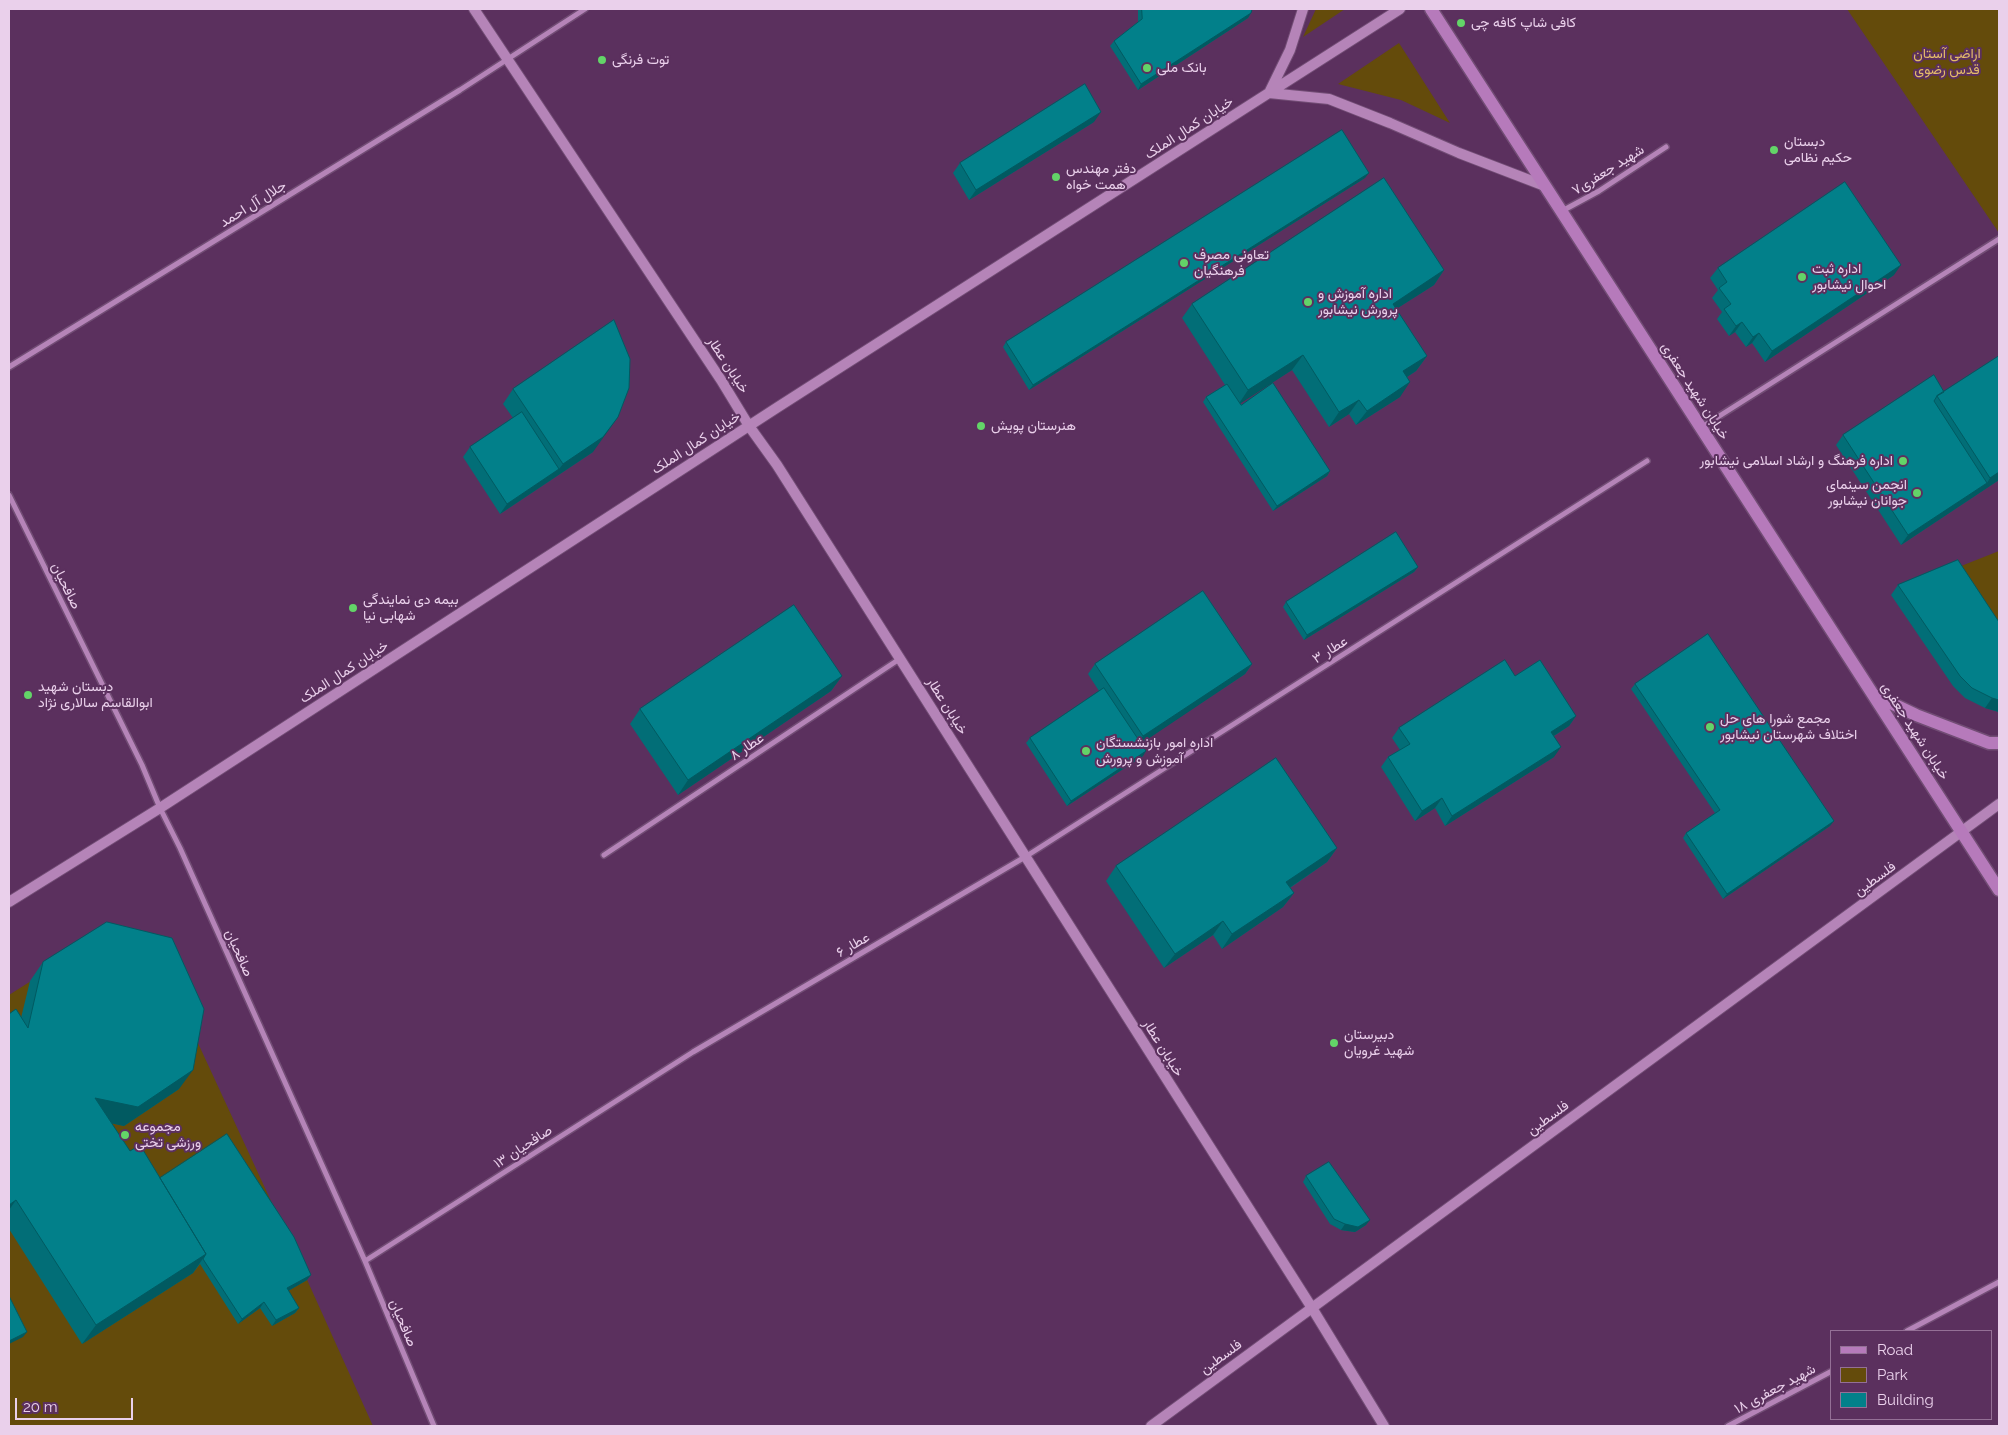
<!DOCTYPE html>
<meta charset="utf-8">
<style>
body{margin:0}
#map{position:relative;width:2008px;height:1435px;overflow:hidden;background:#5b305e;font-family:Raleway,sans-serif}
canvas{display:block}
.frame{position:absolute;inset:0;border:10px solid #ead0eb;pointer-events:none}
.legend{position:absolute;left:1830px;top:1330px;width:162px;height:90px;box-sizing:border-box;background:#5b305e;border:1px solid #947096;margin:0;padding:6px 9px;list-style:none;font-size:15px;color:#ead0eb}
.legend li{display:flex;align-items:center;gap:10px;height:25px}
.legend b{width:25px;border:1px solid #947096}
.scale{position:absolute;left:15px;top:1398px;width:118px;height:22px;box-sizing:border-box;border:2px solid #ead0eb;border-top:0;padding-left:6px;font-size:15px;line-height:18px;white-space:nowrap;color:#ead0eb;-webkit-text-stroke:4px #5b305e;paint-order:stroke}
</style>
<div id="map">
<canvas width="2008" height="1435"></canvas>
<div class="frame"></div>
<ul class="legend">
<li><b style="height:6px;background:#b67abb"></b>Road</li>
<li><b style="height:14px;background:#644b0b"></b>Park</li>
<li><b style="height:14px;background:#02808a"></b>Building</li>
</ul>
<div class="scale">20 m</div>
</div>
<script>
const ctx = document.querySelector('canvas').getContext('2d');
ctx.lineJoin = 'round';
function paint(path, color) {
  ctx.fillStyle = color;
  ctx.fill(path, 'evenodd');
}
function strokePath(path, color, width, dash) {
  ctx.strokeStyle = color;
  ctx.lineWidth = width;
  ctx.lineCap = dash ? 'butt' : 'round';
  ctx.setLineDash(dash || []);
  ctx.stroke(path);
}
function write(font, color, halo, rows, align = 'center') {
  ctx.font = font + ' Raleway,Vazirmatn,sans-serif';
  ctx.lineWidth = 4;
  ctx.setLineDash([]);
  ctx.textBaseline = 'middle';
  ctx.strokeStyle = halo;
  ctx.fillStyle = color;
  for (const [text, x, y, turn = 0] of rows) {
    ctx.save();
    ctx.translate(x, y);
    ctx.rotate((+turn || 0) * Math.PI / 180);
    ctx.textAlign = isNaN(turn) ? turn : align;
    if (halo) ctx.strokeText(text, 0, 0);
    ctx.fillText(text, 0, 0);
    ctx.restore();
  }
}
paint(new Path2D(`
 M 1316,9 L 1345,9 L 1303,37 Z
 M 1847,9 L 1999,9 L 1999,233 Z
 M 1399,43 L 1450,123 L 1401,100 L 1338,84 Z
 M 1999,551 L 1999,642 L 1951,570 Z
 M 94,941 L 191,1028 L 290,1242 L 373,1426 L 9,1426 L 9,995 Z`), '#644b0b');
const street = new Path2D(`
 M 1562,211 L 1599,191 L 1666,147
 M 9,367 L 460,90 L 585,9
 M 1702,427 L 1999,239
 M 9,495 L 142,765 L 160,808 L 180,848 L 365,1261 L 434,1426
 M 604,855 L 901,658
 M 365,1261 L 693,1052 L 1025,857 L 1647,461
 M 1907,1331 L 1999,1282
 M 1728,1426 L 1832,1371`);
const secondary = new Path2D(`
 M 474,9 L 721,380 L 749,426 L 777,465 L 1312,1308 L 1384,1426
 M 1303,9 L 1290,50 L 1269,93 L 1329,99 L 1390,123 L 1459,153 L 1545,186
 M 9,902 L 160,808 L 778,407 L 1400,9
 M 1151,1426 L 1999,804`);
const primary = new Path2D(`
 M 1431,9 L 1999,890
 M 1874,695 L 1916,715 L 1989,743 L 1999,743`);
strokePath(street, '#724d75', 8);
strokePath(secondary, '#724d75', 12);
strokePath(primary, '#724d75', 15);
strokePath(street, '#b584b8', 5);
strokePath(secondary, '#b584b8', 10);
strokePath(primary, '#b67abb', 12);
paint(new Path2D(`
 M 1138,9 L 1252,9 L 1251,13 L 1248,18 L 1138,90 L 1110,46 L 1114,41 L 1138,22 Z
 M 1094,122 L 969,200 L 953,173 L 960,163 Z
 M 1365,178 L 1029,390 L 1003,347 L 1006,342 Z
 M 1718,268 L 1894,275 L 1765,362 L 1752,343 L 1746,347 L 1735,332 L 1729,336 L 1717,319 L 1722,312 L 1712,298 L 1718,290 L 1710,278 Z
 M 1444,270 L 1434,285 L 1396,309 L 1427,356 L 1416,371 L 1407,377 L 1400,397 L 1356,425 L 1349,414 L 1329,427 L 1292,370 L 1240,403 L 1330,471 L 1327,476 L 1273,511 L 1203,402 L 1206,397 L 1225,385 L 1182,318 L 1192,304 Z
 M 1999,356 L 1999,480 L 1901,545 L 1836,445 L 1843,435 L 1944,392 Z
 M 513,389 L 593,452 L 500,514 L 463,457 L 470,447 L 513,418 L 503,404 Z
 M 1958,560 L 1999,712 L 1985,708 L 1965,698 L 1953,686 L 1891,595 L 1898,585 Z
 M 1418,567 L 1414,572 L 1304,640 L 1283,607 L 1286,602 Z
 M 1095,664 L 1252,664 L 1245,674 L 1141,743 L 1143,756 L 1067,806 L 1026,743 L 1030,738 L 1099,691 L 1088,674 Z
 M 842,676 L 831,691 L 678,795 L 630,724 L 640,709 Z
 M 1515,676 L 1576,716 L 1569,726 L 1554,736 L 1554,757 L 1445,826 L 1435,808 L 1415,821 L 1381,767 L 1388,757 L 1400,750 L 1392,738 L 1399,728 Z
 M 1635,684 L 1830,826 L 1723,899 L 1683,838 L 1686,833 L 1715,813 L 1631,689 Z
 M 1337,848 L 1327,862 L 1290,888 L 1294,893 L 1283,907 L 1222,949 L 1213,935 L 1164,968 L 1106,881 L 1116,866 Z
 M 43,962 L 179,1089 L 124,1126 L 111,1123 L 130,1151 L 160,1178 L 307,1280 L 288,1291 L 299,1308 L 295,1313 L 272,1326 L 260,1308 L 238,1324 L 200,1264 L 193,1273 L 82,1344 L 9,1229 L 9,1014 L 21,1018 L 30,981 Z
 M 1306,1176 L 1366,1225 L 1355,1232 L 1341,1230 L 1330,1224 L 1303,1182 Z`), '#026e77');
paint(new Path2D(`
 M 1251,13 L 1248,18 L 1138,90 L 1141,84 Z
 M 1101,112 L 1094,122 L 969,200 L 976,190 Z
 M 1369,173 L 1365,178 L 1029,390 L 1033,385 Z
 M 1901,265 L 1894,275 L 1765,362 L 1772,351 Z
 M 1444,270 L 1434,285 L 1382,318 L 1393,304 Z
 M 1742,322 L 1735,332 L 1729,336 L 1736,326 Z
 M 1759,333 L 1752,343 L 1746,347 L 1753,337 Z
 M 1303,355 L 1292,370 L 1238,405 L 1248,390 Z
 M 1427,356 L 1416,371 L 1393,386 L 1403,371 Z
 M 1410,382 L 1400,397 L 1356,425 L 1367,411 Z
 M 1359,400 L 1349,414 L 1329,427 L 1339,412 Z
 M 618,417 L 593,452 L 500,514 L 507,504 L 559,469 L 563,464 Z
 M 1330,471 L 1327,476 L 1273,511 L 1277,506 Z
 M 1999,472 L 1999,480 L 1901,545 L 1908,535 L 1987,483 L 1990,478 Z
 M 1418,567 L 1414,572 L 1304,640 L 1307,635 Z
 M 1252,664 L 1245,674 L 1136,747 L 1143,736 Z
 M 842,676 L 831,691 L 678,795 L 688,780 Z
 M 1992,698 L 1999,700 L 1999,712 L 1985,708 Z
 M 1576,716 L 1569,726 L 1544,742 L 1551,732 Z
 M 1561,747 L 1554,757 L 1445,826 L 1452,816 Z
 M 1146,751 L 1143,756 L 1067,806 L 1071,801 Z
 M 1442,798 L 1435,808 L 1415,821 L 1422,811 Z
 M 1834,821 L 1830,826 L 1723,899 L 1727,894 Z
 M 1337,848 L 1327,862 L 1276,897 L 1286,882 Z
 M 1294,893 L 1283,907 L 1222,949 L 1232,934 Z
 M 1223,921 L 1213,935 L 1164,968 L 1175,954 Z
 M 193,1070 L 179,1089 L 124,1126 L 82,1117 L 95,1098 Z
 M 16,1200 L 9,1210 L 9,1205 Z
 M 1370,1220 L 1366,1225 L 1355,1232 L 1341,1230 L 1345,1224 Z
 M 206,1254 L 193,1273 L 82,1344 L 96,1325 Z
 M 311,1275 L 307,1280 L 283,1294 L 287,1288 Z
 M 264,1302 L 260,1308 L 238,1324 L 242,1319 Z
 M 299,1308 L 295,1313 L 272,1326 L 276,1320 Z
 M 27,1332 L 23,1337 L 9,1344 L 9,1341 Z`), '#015a61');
const building = new Path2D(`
 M 1142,9 L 1252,9 L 1251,13 L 1141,84 L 1114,41 L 1142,19 Z
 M 1085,84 L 1101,112 L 976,190 L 960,163 Z
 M 1342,130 L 1369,173 L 1033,385 L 1006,342 Z
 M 1384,178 L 1444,270 L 1393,304 L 1427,356 L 1403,371 L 1410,382 L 1367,411 L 1359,400 L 1339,412 L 1303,355 L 1248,390 L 1192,304 Z
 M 1845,182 L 1901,265 L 1772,351 L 1759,333 L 1753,337 L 1742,322 L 1736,326 L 1724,309 L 1731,304 L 1719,288 L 1727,282 L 1718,268 Z
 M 614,320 L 630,359 L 629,388 L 618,417 L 603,437 L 563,464 L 513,389 Z
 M 1999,356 L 1999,472 L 1990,478 L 1937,396 Z
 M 1934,375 L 1944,392 L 1937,396 L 1934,401 L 1987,483 L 1908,535 L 1843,435 Z
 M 1273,383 L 1330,471 L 1277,506 L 1206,397 L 1227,384 L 1241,405 Z
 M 522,412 L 559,469 L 507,504 L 470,447 Z
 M 1396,532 L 1418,567 L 1307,635 L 1286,602 Z
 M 1958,560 L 1999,622 L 1999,700 L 1992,698 L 1972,688 L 1960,676 L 1898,585 Z
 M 1203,591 L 1252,664 L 1143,736 L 1095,664 Z
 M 794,605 L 842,676 L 688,780 L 640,709 Z
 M 1708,634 L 1834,821 L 1727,894 L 1686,833 L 1720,810 L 1635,684 Z
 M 1505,660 L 1515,676 L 1540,660 L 1576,716 L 1551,732 L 1561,747 L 1452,816 L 1442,798 L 1422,811 L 1388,757 L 1410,744 L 1399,728 Z
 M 1104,688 L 1146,751 L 1071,801 L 1030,738 Z
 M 1276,758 L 1337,848 L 1286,882 L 1294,893 L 1232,934 L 1223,921 L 1175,954 L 1116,866 Z
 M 107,922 L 172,938 L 204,1009 L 193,1070 L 138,1107 L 95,1098 L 130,1151 L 140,1145 L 206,1254 L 96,1325 L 16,1200 L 9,1205 L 9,1014 L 16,1009 L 28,1028 L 43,962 Z
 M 227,1134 L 294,1237 L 311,1275 L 287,1288 L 299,1308 L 276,1320 L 264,1302 L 242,1319 L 203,1259 L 206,1254 L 160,1178 Z
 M 1329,1162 L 1370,1220 L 1358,1227 L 1345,1224 L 1334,1219 L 1306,1176 Z
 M 9,1296 L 27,1332 L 9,1341 Z`);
paint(building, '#02808a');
strokePath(building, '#015a61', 1);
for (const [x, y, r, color] of [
 [1461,23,5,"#63d468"],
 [602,60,5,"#63d468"],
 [1147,68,5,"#63d468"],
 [1774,150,5,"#63d468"],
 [1056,177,5,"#63d468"],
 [1184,263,5,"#63d468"],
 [1802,277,5,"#63d468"],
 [1308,302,5,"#63d468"],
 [981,426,5,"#63d468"],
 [1903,461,5,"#63d468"],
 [1917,493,5,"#63d468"],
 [353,608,5,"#63d468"],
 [28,695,5,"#63d468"],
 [1710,727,5,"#63d468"],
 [1086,751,5,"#63d468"],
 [1334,1043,5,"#63d468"],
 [125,1135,5,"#63d468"]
]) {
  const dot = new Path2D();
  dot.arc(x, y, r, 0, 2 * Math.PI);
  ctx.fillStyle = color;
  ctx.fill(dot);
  strokePath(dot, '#5b305e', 2);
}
write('14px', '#ead0eb', '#5b305e', [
 ["کافی شاپ کافه چی",1471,23],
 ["توت فرنگی",612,60],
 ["بانک ملی",1157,68],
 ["دبستان",1784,142],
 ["حکیم نظامی",1784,158],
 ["دفتر مهندس",1066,169],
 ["همت خواه",1066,185],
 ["تعاونی مصرف",1194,255],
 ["فرهنگیان",1194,271],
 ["اداره ثبت",1812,269],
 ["احوال نیشابور",1812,285],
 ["اداره آموزش و",1318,294],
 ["پرورش نیشابور",1318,310],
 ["هنرستان پویش",991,426],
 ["اداره فرهنگ و ارشاد اسلامی نیشابور",1893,461,"right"],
 ["انجمن سینمای",1907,485,"right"],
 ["جوانان نیشابور",1907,501,"right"],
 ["بیمه دی نمایندگی",363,600],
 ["شهابی نیا",363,616],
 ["دبستان شهید",38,687],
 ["ابوالقاسم سالاری نژاد",38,703],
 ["مجمع شورا های حل",1720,719],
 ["اختلاف شهرستان نیشابور",1720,735],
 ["اداره امور بازنشستگان",1096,743],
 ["آموزش و پرورش",1096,759],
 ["دبیرستان",1344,1035],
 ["شهید غرویان",1344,1051],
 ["مجموعه",135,1127],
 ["ورزشی تختی",135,1143]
], 'left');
write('14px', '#e4bc69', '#5b305e', [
 ["اراضی آستان",1947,54],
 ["قدس رضوی",1947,70]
]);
write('14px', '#ead0eb', '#5b305e', [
 ["خیابان کمال الملک",1189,128,-33],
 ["شهید جعفری۷",1608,170,-32],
 ["جلال آل احمد",253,204,-32],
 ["خیابان عطار",728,365,57],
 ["خیابان شهید جعفری",1695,391,57],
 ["خیابان کمال الملک",696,443,-33],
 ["صافحیان",66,586,64],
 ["عطار ۳",1330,650,-32],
 ["خیابان کمال الملک",344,672,-33],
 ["خیابان عطار",947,706,58],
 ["خیابان شهید جعفری",1915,731,57],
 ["عطار ۸",747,747,-34],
 ["فلسطین",1875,879,-36],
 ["عطار ۶",853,945,-30],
 ["صافحیان",239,953,66],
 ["خیابان عطار",1163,1048,58],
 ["فلسطین",1548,1118,-36],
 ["صافحیان ۱۳",523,1147,-33],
 ["صافحیان",403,1323,67],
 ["فلسطین",1221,1357,-36],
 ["شهید جعفری ۱۸",1775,1389,-28]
]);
</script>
